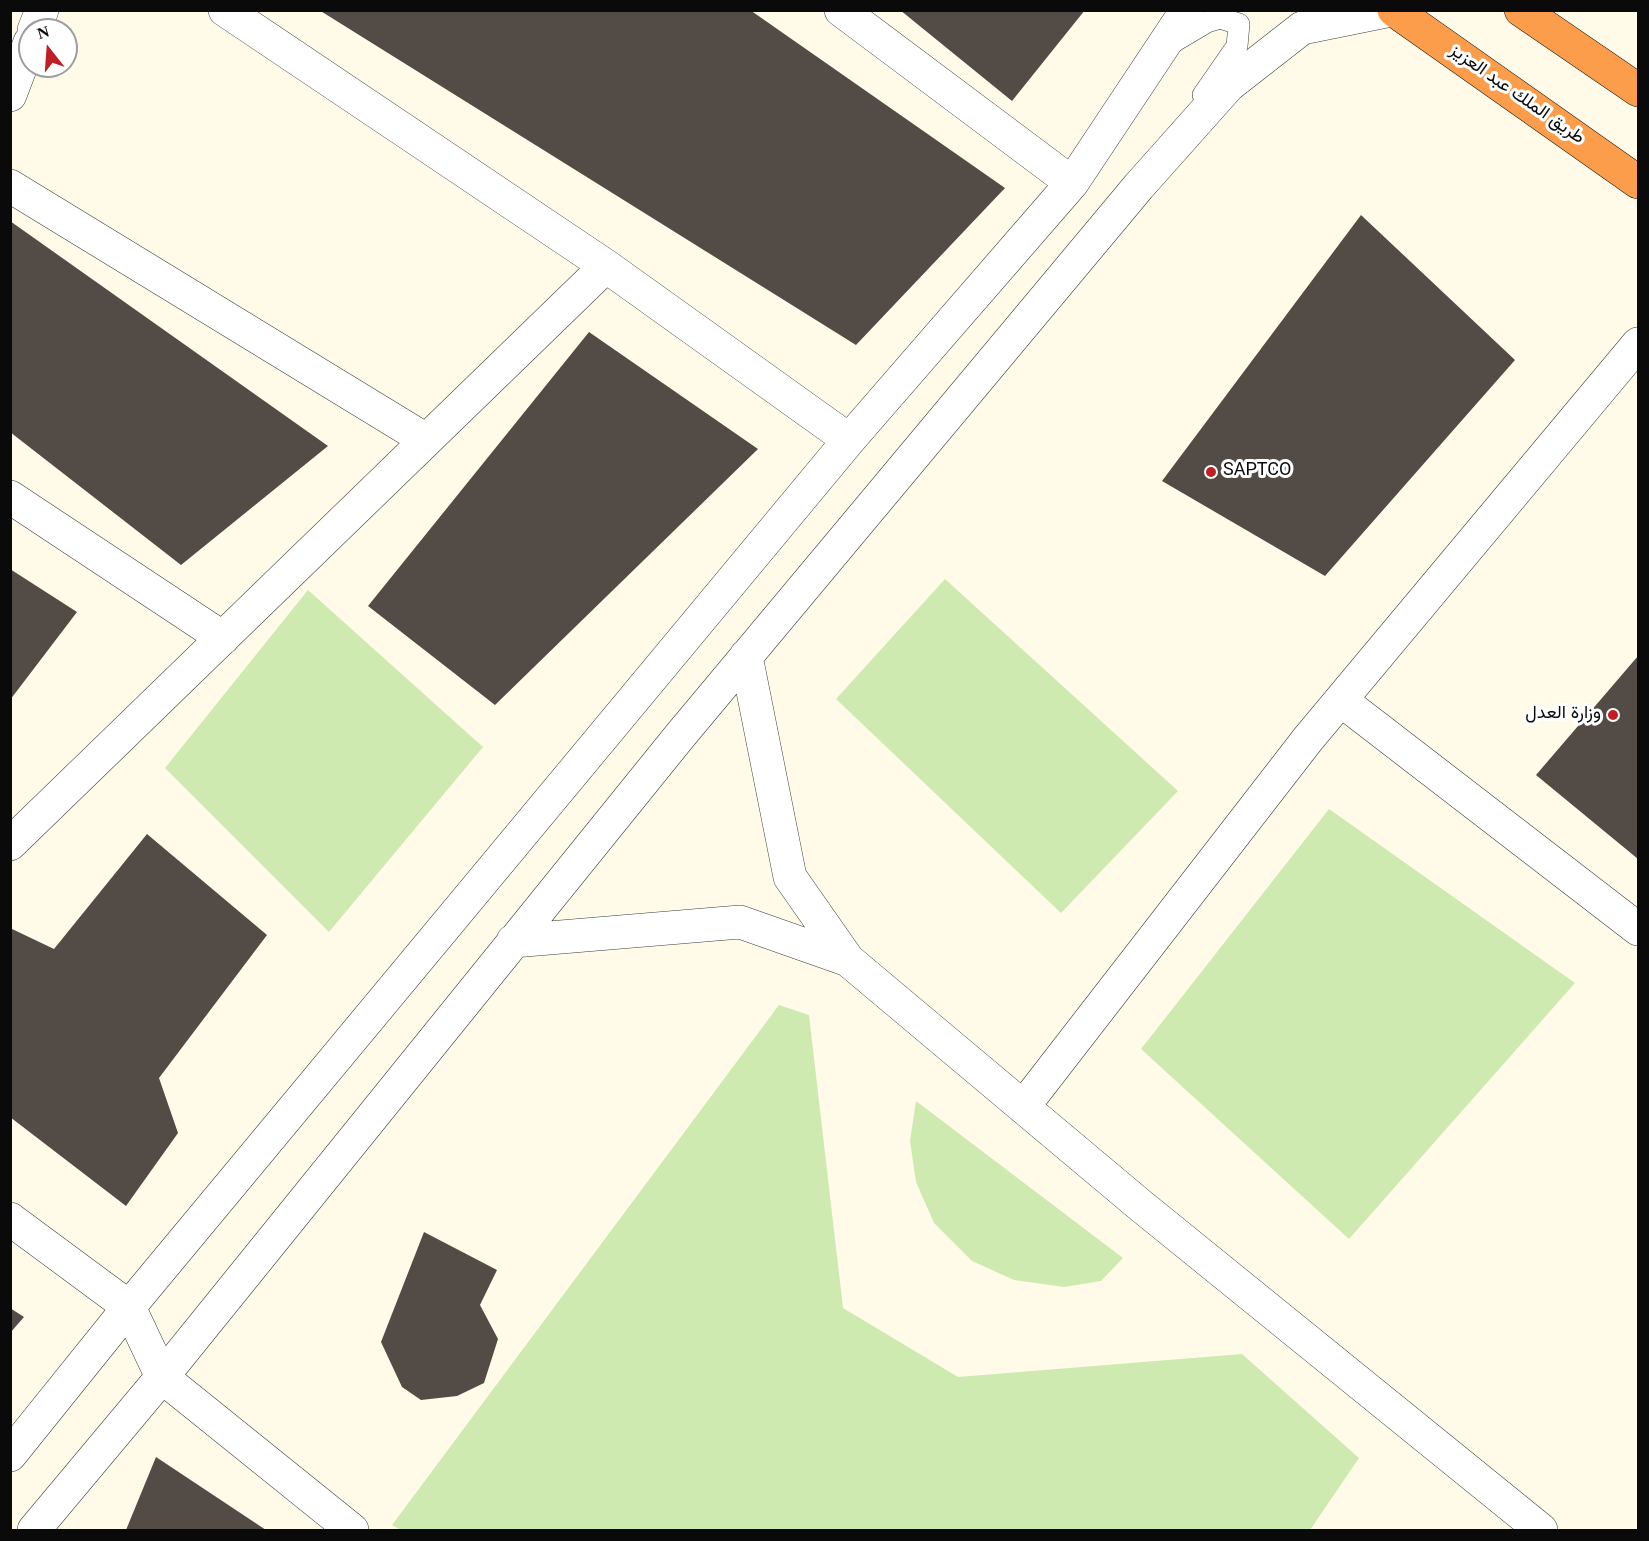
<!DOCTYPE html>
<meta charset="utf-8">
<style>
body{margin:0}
#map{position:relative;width:1649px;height:1541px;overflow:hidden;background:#fffbe8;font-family:Georgia,serif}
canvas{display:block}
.frame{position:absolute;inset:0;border:12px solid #0a0a0a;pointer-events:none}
.north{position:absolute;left:18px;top:18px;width:60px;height:60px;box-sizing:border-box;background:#fff;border:2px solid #9d9d9d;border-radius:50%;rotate:343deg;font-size:16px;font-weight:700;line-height:24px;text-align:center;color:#0a0a0a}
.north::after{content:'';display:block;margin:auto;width:21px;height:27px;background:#bf1e24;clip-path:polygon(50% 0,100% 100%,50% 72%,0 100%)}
</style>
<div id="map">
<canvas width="1649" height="1541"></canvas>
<div class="frame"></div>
<div class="north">N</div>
</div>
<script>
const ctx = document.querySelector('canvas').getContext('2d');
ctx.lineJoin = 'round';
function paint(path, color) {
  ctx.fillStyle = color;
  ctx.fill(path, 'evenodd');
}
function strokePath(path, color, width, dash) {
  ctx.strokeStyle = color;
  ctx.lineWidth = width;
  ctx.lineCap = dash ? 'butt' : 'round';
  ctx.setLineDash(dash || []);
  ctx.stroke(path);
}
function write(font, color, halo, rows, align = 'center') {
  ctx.font = font + ' Georgia,Vazirmatn,serif';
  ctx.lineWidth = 6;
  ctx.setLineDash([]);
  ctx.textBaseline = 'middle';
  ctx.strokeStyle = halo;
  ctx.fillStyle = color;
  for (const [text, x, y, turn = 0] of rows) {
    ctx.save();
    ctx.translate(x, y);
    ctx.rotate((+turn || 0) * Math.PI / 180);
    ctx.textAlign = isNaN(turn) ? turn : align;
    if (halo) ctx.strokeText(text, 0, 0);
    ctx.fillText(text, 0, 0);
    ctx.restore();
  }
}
paint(new Path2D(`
 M 945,579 L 1178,791 L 1061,913 L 836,699 Z
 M 308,590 L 483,747 L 329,932 L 165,768 Z
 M 1329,809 L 1575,983 L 1349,1239 L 1141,1049 Z
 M 779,1005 L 809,1015 L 843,1308 L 958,1377 L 1242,1354 L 1359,1458 L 1310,1530 L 401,1530 L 392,1525 Z
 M 916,1101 L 1123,1258 L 1101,1281 L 1064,1287 L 1014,1280 L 972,1261 L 934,1223 L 916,1182 L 910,1141 Z`), '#ceeab1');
paint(new Path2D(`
 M 319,10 L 750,10 L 1005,188 L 856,345 Z
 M 900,10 L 1085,10 L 1012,101 Z
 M 1361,215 L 1515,360 L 1325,576 L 1162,481 Z
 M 10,221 L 328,446 L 181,565 L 10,432 Z
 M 589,332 L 758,449 L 495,705 L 368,606 Z
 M 10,569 L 77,612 L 10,700 Z
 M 1638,656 L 1638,859 L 1536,775 Z
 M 147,834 L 267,935 L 159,1078 L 178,1133 L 126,1206 L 10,1117 L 10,928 L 54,949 Z
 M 424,1232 L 497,1270 L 480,1305 L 498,1339 L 484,1383 L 457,1396 L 421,1400 L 402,1387 L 381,1342 Z
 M 10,1308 L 24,1317 L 10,1333 Z
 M 156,1457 L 266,1530 L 126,1530 Z`), '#534c46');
const lane = new Path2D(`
 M 1170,44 L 1207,22 L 1220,18 L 1239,24 L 1237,46 L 1203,95`);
const street = new Path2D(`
 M 225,10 L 606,266
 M 841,10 L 1072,183
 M 34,30 L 42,10
 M 10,95 L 30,42
 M 10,186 L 426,440
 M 10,497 L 223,638
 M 746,656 L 790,877 L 848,960 L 1140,1205 L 1541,1530
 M 1342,701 L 1638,929
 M 10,844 L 606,266 L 849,440
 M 513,941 L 740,922 L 848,960
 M 1023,1107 L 1308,739 L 1638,344
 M 10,1219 L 129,1307 L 162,1377 L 352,1530
 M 10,1455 L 129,1307 L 849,440 L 1072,183 L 1187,10
 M 34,1530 L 162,1377 L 679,737 L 1139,186 L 1229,85 L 1302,28 L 1391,10`);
const highway = new Path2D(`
 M 1394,10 L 1638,182
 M 1521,10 L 1638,90`);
strokePath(lane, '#3d3d3d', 22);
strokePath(street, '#3d3d3d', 34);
strokePath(highway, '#1b1b1b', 34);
strokePath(lane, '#fff', 21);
strokePath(street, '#fff', 33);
strokePath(highway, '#fb9d4a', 33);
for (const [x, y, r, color] of [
 [1211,472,6,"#bf1e24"],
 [1613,715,6,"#bf1e24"]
]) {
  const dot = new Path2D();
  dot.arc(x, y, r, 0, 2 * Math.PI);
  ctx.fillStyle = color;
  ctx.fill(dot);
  strokePath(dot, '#fff', 2);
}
write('18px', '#0a0a0a', '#fff', [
 ["طريق الملك عبد العزيز",1516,96,35]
]);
write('18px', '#0a0a0a', '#fff', [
 ["SAPTCO",1223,472],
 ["وزارة العدل",1601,715,"right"]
], 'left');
</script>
